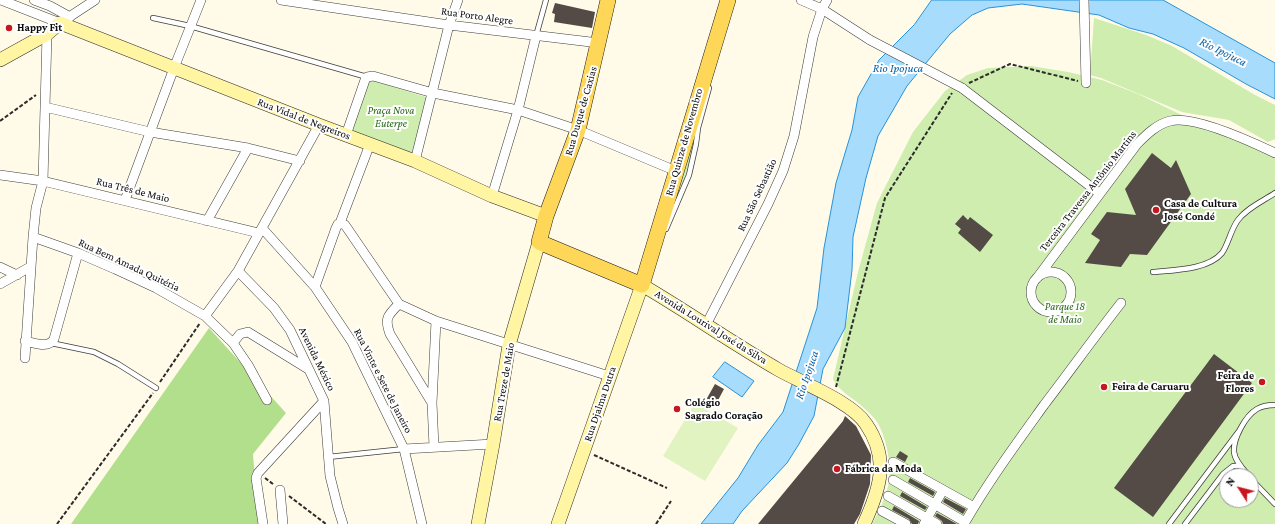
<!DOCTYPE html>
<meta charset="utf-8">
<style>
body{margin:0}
#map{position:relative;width:1275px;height:524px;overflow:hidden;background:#fffbe8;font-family:"Crimson Pro",serif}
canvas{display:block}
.north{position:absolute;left:1219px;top:468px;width:40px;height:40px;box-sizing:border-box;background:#fff;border:1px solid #9d9d9d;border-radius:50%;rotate:306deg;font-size:11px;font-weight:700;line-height:16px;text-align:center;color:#0a0a0a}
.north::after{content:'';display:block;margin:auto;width:14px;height:18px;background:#c6171e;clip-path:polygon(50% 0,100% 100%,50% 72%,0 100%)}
</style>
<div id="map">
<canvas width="1275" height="524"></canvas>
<div class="north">N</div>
</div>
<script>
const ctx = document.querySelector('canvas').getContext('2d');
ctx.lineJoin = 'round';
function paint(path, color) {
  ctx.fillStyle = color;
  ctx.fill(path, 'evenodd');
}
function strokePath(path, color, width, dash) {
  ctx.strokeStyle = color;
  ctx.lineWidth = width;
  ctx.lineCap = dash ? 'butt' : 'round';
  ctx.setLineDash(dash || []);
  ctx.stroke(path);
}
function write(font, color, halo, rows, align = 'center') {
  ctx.font = font + ' "Crimson Pro",serif';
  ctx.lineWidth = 4;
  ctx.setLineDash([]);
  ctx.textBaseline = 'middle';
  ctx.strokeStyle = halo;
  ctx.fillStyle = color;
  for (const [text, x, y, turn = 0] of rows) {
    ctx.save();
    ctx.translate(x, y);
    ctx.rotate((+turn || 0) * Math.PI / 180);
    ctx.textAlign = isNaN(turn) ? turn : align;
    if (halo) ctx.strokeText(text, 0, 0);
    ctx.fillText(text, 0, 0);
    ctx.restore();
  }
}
paint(new Path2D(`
 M 1094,18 L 1146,35 L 1172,46 L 1255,95 L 1275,105 L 1275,139 L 1268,142 L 1229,120 L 1182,112 L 1101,78 L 1090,75 Z
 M 1031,66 L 1068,72 L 1102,80 L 1138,94 L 1211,129 L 1275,157 L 1275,524 L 872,524 C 879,512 887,495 889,481 C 892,465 886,436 877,422 C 874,417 868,412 864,408 C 855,399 838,391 833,379 L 858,272 L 877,203 L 913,132 L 945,91 L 967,75 L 988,68 ZM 1227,476 L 1251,476 L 1251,500 L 1227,500 Z
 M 368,79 L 429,98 L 413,157 L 350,133 Z
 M 693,130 C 693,158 686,180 671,204 Z`), '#ceedae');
paint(new Path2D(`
 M 209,328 L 286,413 L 253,454 L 258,524 L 71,524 Z`), '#b1df8c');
paint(new Path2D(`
 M 695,403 L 738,428 L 705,481 L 663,456 Z`), '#e1f3c1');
const water = new Path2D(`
 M 932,0 L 1163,0 L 1275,63 L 1275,99 L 1246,84 L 1184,48 L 1153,34 L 1129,28 L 1099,15 L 1022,4 L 988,8 L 972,15 L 950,34 L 907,86 L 878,136 L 866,178 L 853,237 L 852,270 L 845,328 L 823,369 L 814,416 L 799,444 L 787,463 L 742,511 L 733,524 L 701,524 L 738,478 L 758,445 L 783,412 L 817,308 L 824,248 L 836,183 L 852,130 L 858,97 L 879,60 L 914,25 Z
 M 725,362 L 754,381 L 742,397 L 713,377 Z`);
paint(water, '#a7dcfc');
strokePath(water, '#2792da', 1);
paint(new Path2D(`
 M 555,3 L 595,12 L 592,28 L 554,22 L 555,14 L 552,13 Z
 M 1152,153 L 1171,168 L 1176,160 L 1191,194 L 1147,255 L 1130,254 L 1121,267 L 1085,263 L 1100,240 L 1091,234 L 1107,212 L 1136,215 L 1125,189 Z
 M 963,215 L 968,220 L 970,217 L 993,235 L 980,252 L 958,233 L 961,229 L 955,224 Z
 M 1214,354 L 1252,383 L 1153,517 L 1114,488 Z
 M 715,384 L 724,389 L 715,406 L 706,400 Z
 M 845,416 L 856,426 L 871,455 L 870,484 L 860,514 L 854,524 L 758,524 L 843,421 Z
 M 900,451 L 908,456 L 905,462 L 896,457 Z
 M 910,478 L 935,492 L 933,496 L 908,482 Z
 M 902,492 L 927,507 L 925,510 L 900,496 Z
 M 945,498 L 966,509 L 963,514 L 943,502 Z
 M 894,506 L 919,521 L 918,524 L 912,524 L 909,519 L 892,510 Z
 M 937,513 L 957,524 L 943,524 L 942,521 L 935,516 Z`), '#544b46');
const lane = new Path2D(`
 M 153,18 L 190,26 L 367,77
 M 536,36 L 546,0
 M 666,229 L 689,175 L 696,144 L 698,128 L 709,88
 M 1153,272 C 1173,270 1208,270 1222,253 C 1228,245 1231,229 1238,220 C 1247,208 1263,201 1275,193
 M 51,343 L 94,352 L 118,364 L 156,388
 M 328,457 L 404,449
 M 1249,476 C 1243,469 1235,461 1234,452 C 1233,439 1245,416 1257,409 C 1262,406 1269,405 1275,405
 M 1251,479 L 1275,504
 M 1169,524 L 1239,431
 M 1185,524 L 1223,474 L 1233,466 L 1240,466`);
const street = new Path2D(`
 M 1,0 L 60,23 L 95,0
 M 34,0 L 50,6 L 70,17
 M 281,0 L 449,25 L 599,43
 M 801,0 L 822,9 L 870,40
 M 1084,0 L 1086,83
 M 962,88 L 1099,193
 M 45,107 L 150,132 L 248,148 L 300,161
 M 346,135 L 365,80 L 367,77 L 373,76 L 433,93 L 518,110 L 578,130 L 676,171
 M 415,161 L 449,25 L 458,0
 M 0,175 L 43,181 L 259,233
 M 492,196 L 518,110 L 536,36
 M 125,200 L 174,68 L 201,0
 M 207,221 L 248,148
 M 340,223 L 345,225 L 399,304 L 436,321 L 609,376
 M 262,228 L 315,287 L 352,342 L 404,449 L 422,524
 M 33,237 L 78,253 L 115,269 L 156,288 L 205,316 L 233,343 L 248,365 L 267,400
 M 0,267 L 17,275
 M 238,271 L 274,308 L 290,330 L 324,401 L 330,476 L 338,508 L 343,524
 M1031 292a20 20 0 1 1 40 0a20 20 0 1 1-40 0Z
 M 1037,278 L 1137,144 C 1146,135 1157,124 1170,121 C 1194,115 1252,142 1275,153
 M 0,284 L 30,267
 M 315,287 L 336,228 L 338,224 L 340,223 L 370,144
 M 399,304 C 388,315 384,318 390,334 L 432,403
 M 205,316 L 238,271 L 319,125
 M 706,325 L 768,204 L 783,171 L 794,136 L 813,37 L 822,9 L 827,0
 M 25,341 C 35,343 48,349 54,339 L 78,253
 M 233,343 L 240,334 L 248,332 L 308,369
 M 25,358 L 33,237 L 36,208 L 43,181 L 47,34
 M 434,447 L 432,403 L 436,321
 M 404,449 L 493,444
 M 893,462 L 974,507
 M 893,480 L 965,522
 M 280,490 L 283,524
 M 888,496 L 937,524
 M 882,511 L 906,524
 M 263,524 L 256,478 L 258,473 L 324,401
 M 924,524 L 943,490
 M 964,524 C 988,482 1016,444 1044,405 C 1070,371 1095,336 1121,303`);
const secondary = new Path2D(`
 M 0,60 L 47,34 L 60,23 L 319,125 L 415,161 L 492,196 L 546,216
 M 478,524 L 493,444 L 509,345 L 539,242
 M 558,524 L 642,285 C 688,312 732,343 779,370 C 802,383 852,402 866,424 C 890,459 880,489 864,524`);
const primary = new Path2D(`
 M 608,0 L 578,130 L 546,216 L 539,242 L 642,285 L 728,0`);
strokePath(lane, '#3d3d3d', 6);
strokePath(street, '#3d3d3d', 10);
strokePath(secondary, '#2c2c2c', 14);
strokePath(primary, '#1b1b1b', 16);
strokePath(new Path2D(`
 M 969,83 L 1010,64 L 1078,81
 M 0,121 L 36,95
 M 160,382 L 200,323
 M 836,387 L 885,198 L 952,93
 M 594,455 L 667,488
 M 265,478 L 273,484
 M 289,496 L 326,524
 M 57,524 L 153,393
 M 656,524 L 671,501`), '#2c2c2c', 2, [4, 2]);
strokePath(lane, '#fff', 4.5);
strokePath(street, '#fff', 9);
strokePath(secondary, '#fff5a3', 13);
strokePath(primary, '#ffd758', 15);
const streetBridge = new Path2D(`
 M 870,40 L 962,88`);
strokePath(streetBridge, '#3d3d3d', 10, []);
strokePath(streetBridge, '#fff', 9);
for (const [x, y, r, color] of [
 [9,28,4,"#c6171e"],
 [1156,210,4,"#c6171e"],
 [1262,382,4,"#c6171e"],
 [1104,387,4,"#c6171e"],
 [677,409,4,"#c6171e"],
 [837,469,4,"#c6171e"]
]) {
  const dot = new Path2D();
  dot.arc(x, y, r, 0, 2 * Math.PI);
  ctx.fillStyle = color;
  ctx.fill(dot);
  strokePath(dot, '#fff', 1.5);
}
write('11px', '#0a0a0a', '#fff', [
 ["Rua Porto Alegre",477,16,8],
 ["Rua Duque de Caxias",581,111,-74],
 ["Rua Vidal de Negreiros",304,119,21],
 ["Rua Quinze de Novembro",684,142,-74],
 ["Rua Três de Maio",133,190,14],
 ["Terceira Travessa Antônio Martins",1088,191,-52],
 ["Rua São Sebastião",757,195,-65],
 ["Rua Bem Amada Quitéria",129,265,25],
 ["Avenida Lourival José da Silva",711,327,32],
 ["Avenida México",317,359,64],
 ["Rua Vinte e Sete de Janeiro",383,381,63],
 ["Rua Treze de Maio",504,382,-80],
 ["Rua Djalma Dutra",600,404,-71]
]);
write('bold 11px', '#0a0a0a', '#fff', [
 ["Happy Fit",17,28],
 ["Casa de Cultura",1164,204],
 ["José Condé",1164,217],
 ["Feira de",1254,376,"right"],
 ["Flores",1254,389,"right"],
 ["Feira de Caruaru",1112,387],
 ["Colégio",685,403],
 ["Sagrado Coração",685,416],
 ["Fábrica da Moda",845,469]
], 'left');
write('italic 11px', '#266716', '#fff', [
 ["Praça Nova",391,111],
 ["Euterpe",391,124],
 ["Parque 18",1065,307],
 ["de Maio",1065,320]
]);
write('italic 12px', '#0a61a6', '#fff', [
 ["Rio Ipojuca",1223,52,26],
 ["Rio Ipojuca",898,68],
 ["Rio Ipojuca",807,375,-71]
]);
</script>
